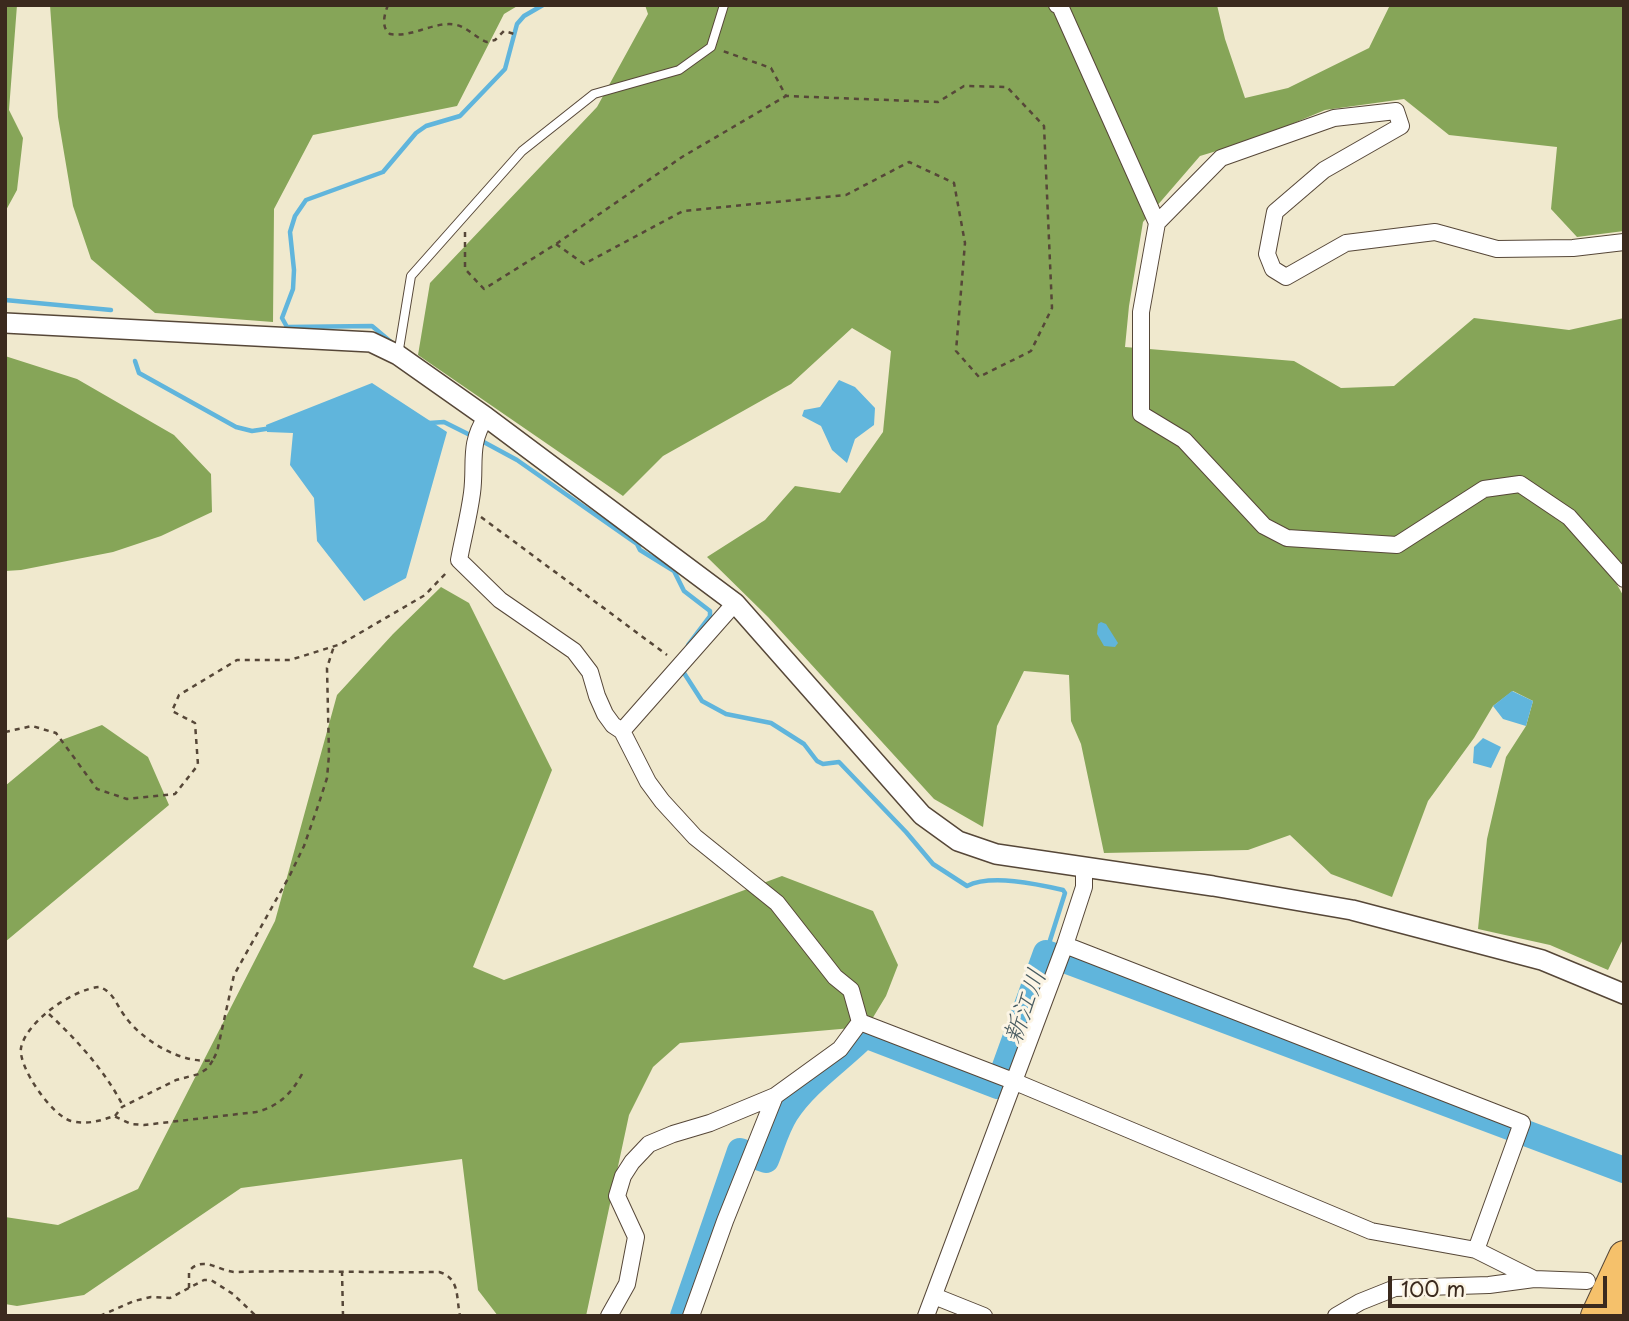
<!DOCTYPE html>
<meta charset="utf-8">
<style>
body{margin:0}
#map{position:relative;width:1629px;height:1321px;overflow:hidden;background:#f0e9ce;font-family:"Playpen Sans",sans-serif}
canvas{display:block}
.frame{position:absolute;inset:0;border:7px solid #3b2a1e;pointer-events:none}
.scale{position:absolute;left:1388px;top:1276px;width:219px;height:32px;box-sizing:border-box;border:4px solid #3b2a1e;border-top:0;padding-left:9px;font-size:21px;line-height:24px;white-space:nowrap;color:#3b2a1e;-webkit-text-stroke:5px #fcf5e5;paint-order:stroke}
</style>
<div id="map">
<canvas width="1629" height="1321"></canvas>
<div class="frame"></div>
<div class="scale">100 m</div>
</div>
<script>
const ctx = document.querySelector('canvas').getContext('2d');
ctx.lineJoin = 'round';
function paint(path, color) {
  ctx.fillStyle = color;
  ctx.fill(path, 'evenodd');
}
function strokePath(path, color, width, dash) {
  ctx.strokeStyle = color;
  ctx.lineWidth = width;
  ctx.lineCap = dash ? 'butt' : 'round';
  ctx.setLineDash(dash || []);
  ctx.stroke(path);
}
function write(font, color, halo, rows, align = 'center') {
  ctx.font = font + ' "Playpen Sans","Klee One",sans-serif';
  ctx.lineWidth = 6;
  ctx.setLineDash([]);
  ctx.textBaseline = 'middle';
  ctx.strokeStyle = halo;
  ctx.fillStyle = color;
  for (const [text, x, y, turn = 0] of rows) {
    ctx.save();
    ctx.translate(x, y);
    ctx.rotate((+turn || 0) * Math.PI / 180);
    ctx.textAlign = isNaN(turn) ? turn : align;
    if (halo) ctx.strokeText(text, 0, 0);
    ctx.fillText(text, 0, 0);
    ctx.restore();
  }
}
paint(new Path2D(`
 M 5,5 L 17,5 L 9,110 L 23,138 L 17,190 L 5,212 Z
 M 50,5 L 519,5 L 504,14 L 457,106 L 313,135 L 274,209 L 273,322 L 155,313 L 91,259 L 73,206 L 58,117 Z
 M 645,5 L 1217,5 L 1225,39 L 1245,98 L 1288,88 L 1369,48 L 1390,5 L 1624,5 L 1624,231 L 1577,237 L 1551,209 L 1557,147 L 1449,135 L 1404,99 L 1325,110 L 1256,139 L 1200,156 L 1143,222 L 1129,306 L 1125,347 L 1294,361 L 1341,388 L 1394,386 L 1474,318 L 1569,330 L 1624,318 L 1624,570 L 1610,572 L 1624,597 L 1624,937 L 1608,970 L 1550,945 L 1478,929 L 1487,839 L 1506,757 L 1526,726 L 1533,701 L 1513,691 L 1493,706 L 1474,738 L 1428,801 L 1392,897 L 1331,874 L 1290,835 L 1248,850 L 1104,853 L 1081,744 L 1071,721 L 1069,675 L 1024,671 L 997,726 L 983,827 L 934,799 L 768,617 L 707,557 L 765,520 L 795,486 L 840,493 L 883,432 L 891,351 L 852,328 L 791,384 L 663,456 L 623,496 L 418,355 L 430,283 L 597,107 L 648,14 Z
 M 5,356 L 77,379 L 174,435 L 211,474 L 212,512 L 161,536 L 113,552 L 21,570 L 5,571 Z
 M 441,587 L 469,603 L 552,770 L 473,967 L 504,980 L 782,876 L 873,911 L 898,965 L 886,996 L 866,1029 L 852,1028 L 680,1043 L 653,1067 L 629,1115 L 586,1316 L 498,1316 L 478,1290 L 462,1159 L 241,1188 L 84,1295 L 17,1306 L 5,1304 L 5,1217 L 58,1225 L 138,1189 L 275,921 L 337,695 L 393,634 Z
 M 102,725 L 148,757 L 169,805 L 5,942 L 5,786 L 59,741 Z`), '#86a558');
paint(new Path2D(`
 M 839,380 L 855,387 L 875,408 L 874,425 L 855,439 L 847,463 L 832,450 L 821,426 L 802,416 L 804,410 L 820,407 Z
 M 372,383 L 447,432 L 406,578 L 364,601 L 317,541 L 314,498 L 290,465 L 293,433 L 267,432 L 266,425 Z
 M 1101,622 L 1106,624 L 1118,643 L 1115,647 L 1104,646 L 1097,634 L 1098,624 Z
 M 1512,691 L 1533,701 L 1526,726 L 1503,719 L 1493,706 Z
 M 1483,738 L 1501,747 L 1491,768 L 1473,763 L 1474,747 Z`), '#60b5dc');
strokePath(new Path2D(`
 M 5,300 L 111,310
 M 391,342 L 372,326 L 287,327 L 282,318 L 293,289 L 294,270 L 290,232 L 295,216 L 306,200 L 383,172 L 416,133 L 426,126 L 460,116 L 505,69 L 517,24 L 524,16 L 543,5
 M 135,361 L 139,373 L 236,427 L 252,431 L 272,428
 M 429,423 L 444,422 L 472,436
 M 480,440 L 517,460 L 637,544 L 640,550 L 674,571 L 684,591 L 710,611 L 710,616 L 688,645
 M 684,667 L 684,673 L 702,701 L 726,714 L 771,723 L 804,744 L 817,761 L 823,764 L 839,762 L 906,832 L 933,864 L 967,886 C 991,874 1037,884 1063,890 L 1065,893 L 1046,953`), '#60b5dc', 4.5);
strokePath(new Path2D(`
 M 683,1316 L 740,1151 L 766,1160 C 772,1145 777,1127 786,1113 C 805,1083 840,1060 865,1035 L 998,1086 L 1046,953 L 1624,1170`), '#60b5dc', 26);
const service = new Path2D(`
 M 398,355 L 411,276 L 522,151 L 594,94 L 679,70 L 711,47 L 724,5`);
const minor = new Path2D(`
 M 1057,5 L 1060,6 L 1157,223 L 1141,312 L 1141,414 L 1184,440 L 1264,526 L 1287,538 L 1397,545 L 1484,489 L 1520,484 L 1569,517 L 1624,579
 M 1157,223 L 1221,158 L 1334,118 L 1396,111 L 1401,126 L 1324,170 L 1275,212 L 1267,254 L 1273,269 L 1286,277 L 1346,243 L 1435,232 L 1497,249 L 1573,248 L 1624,242
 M 486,417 C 468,445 476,463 472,493 C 469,516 463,538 459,560 L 500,600 L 574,651 L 590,672 L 597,696 L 605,714 L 613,725 L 622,731 L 648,782 L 662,801 L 695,837 L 777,903 L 835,977 L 851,990 L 860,1022
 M 622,731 L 735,603
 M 1065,945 L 1522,1123 L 1476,1250
 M 860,1022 L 1013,1081 L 1371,1231 L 1476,1250 L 1534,1279
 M 934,1296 L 984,1316
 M 609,1316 L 627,1284 L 636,1237 L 617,1196 L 623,1176 L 632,1162 L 649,1144 L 673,1134 L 710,1123 L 775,1096 L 840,1049 L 860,1022
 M 691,1316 L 725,1221 L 775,1096
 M 926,1316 L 1065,945 L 1084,887 L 1084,868
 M 1336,1316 L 1360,1302 L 1395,1288 L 1489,1285 L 1534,1279 L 1587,1281`);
const tertiary = new Path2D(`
 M 5,323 L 371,342 L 398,355 L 486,417 L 735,603 L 922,815 L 958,841 L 996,854 L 1213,886 L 1352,910 L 1542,960 L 1624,994`);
const motorway = new Path2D(`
 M 1596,1316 L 1624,1256
 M 1620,1316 L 1624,1308`);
strokePath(service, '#564738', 10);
strokePath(minor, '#564738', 18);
strokePath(tertiary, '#564738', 22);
strokePath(motorway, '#564738', 32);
strokePath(new Path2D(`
 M 388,5 C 384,15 381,28 390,34 C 413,38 435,20 457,25 C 468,28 476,38 487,42 L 495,40 L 504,31 L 518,35
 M 465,232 L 465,269 L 484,289 L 556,244 L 682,157 L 786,96 L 771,68 L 720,50
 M 556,244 L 584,264 L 683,211 L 846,195 L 909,162 L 954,183 L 965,243 L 956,351 L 979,377 L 1031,351 L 1052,308 L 1044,126 L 1007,87 L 964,86 L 938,102 L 786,96
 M 481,517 L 667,655
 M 5,732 L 32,726 L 56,733 L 97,789 L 127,799 L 175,794 L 198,765 L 195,723 L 172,711 L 179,695 L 237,660 L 290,660 L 341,644 L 425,595 L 448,571
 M 49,1014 C 77,1040 106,1072 123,1106
 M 302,1074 C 292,1093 278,1107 256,1112 L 144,1125 L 131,1124 L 114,1116 C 100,1121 86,1125 71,1121 C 52,1116 18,1067 21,1048 C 26,1021 75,988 100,987 C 114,993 116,1004 124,1015 C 141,1040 182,1065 213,1060 L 217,1052 L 234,975 L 290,875 L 304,846 L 319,803 L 327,778 L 329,755 L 327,668 L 334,646
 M 115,1116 L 122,1107 L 176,1080 L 199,1074 L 208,1068 L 213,1060
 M 342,1271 L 343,1316
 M 189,1288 L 189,1271 C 204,1254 220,1273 238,1272 C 305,1270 372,1273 439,1272 C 460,1278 456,1297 460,1316
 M 100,1316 L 134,1301 L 151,1297 L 170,1298 L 204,1280 L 211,1280 L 233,1294 L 256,1316`), '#564738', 2.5, [5, 5]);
strokePath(service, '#fff', 8);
strokePath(minor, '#fff', 16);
strokePath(tertiary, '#fff', 19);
strokePath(motorway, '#f5c16b', 30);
write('italic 26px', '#485b60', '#fcf5e5', [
 ["新江川",1026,1007,-70]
]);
</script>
